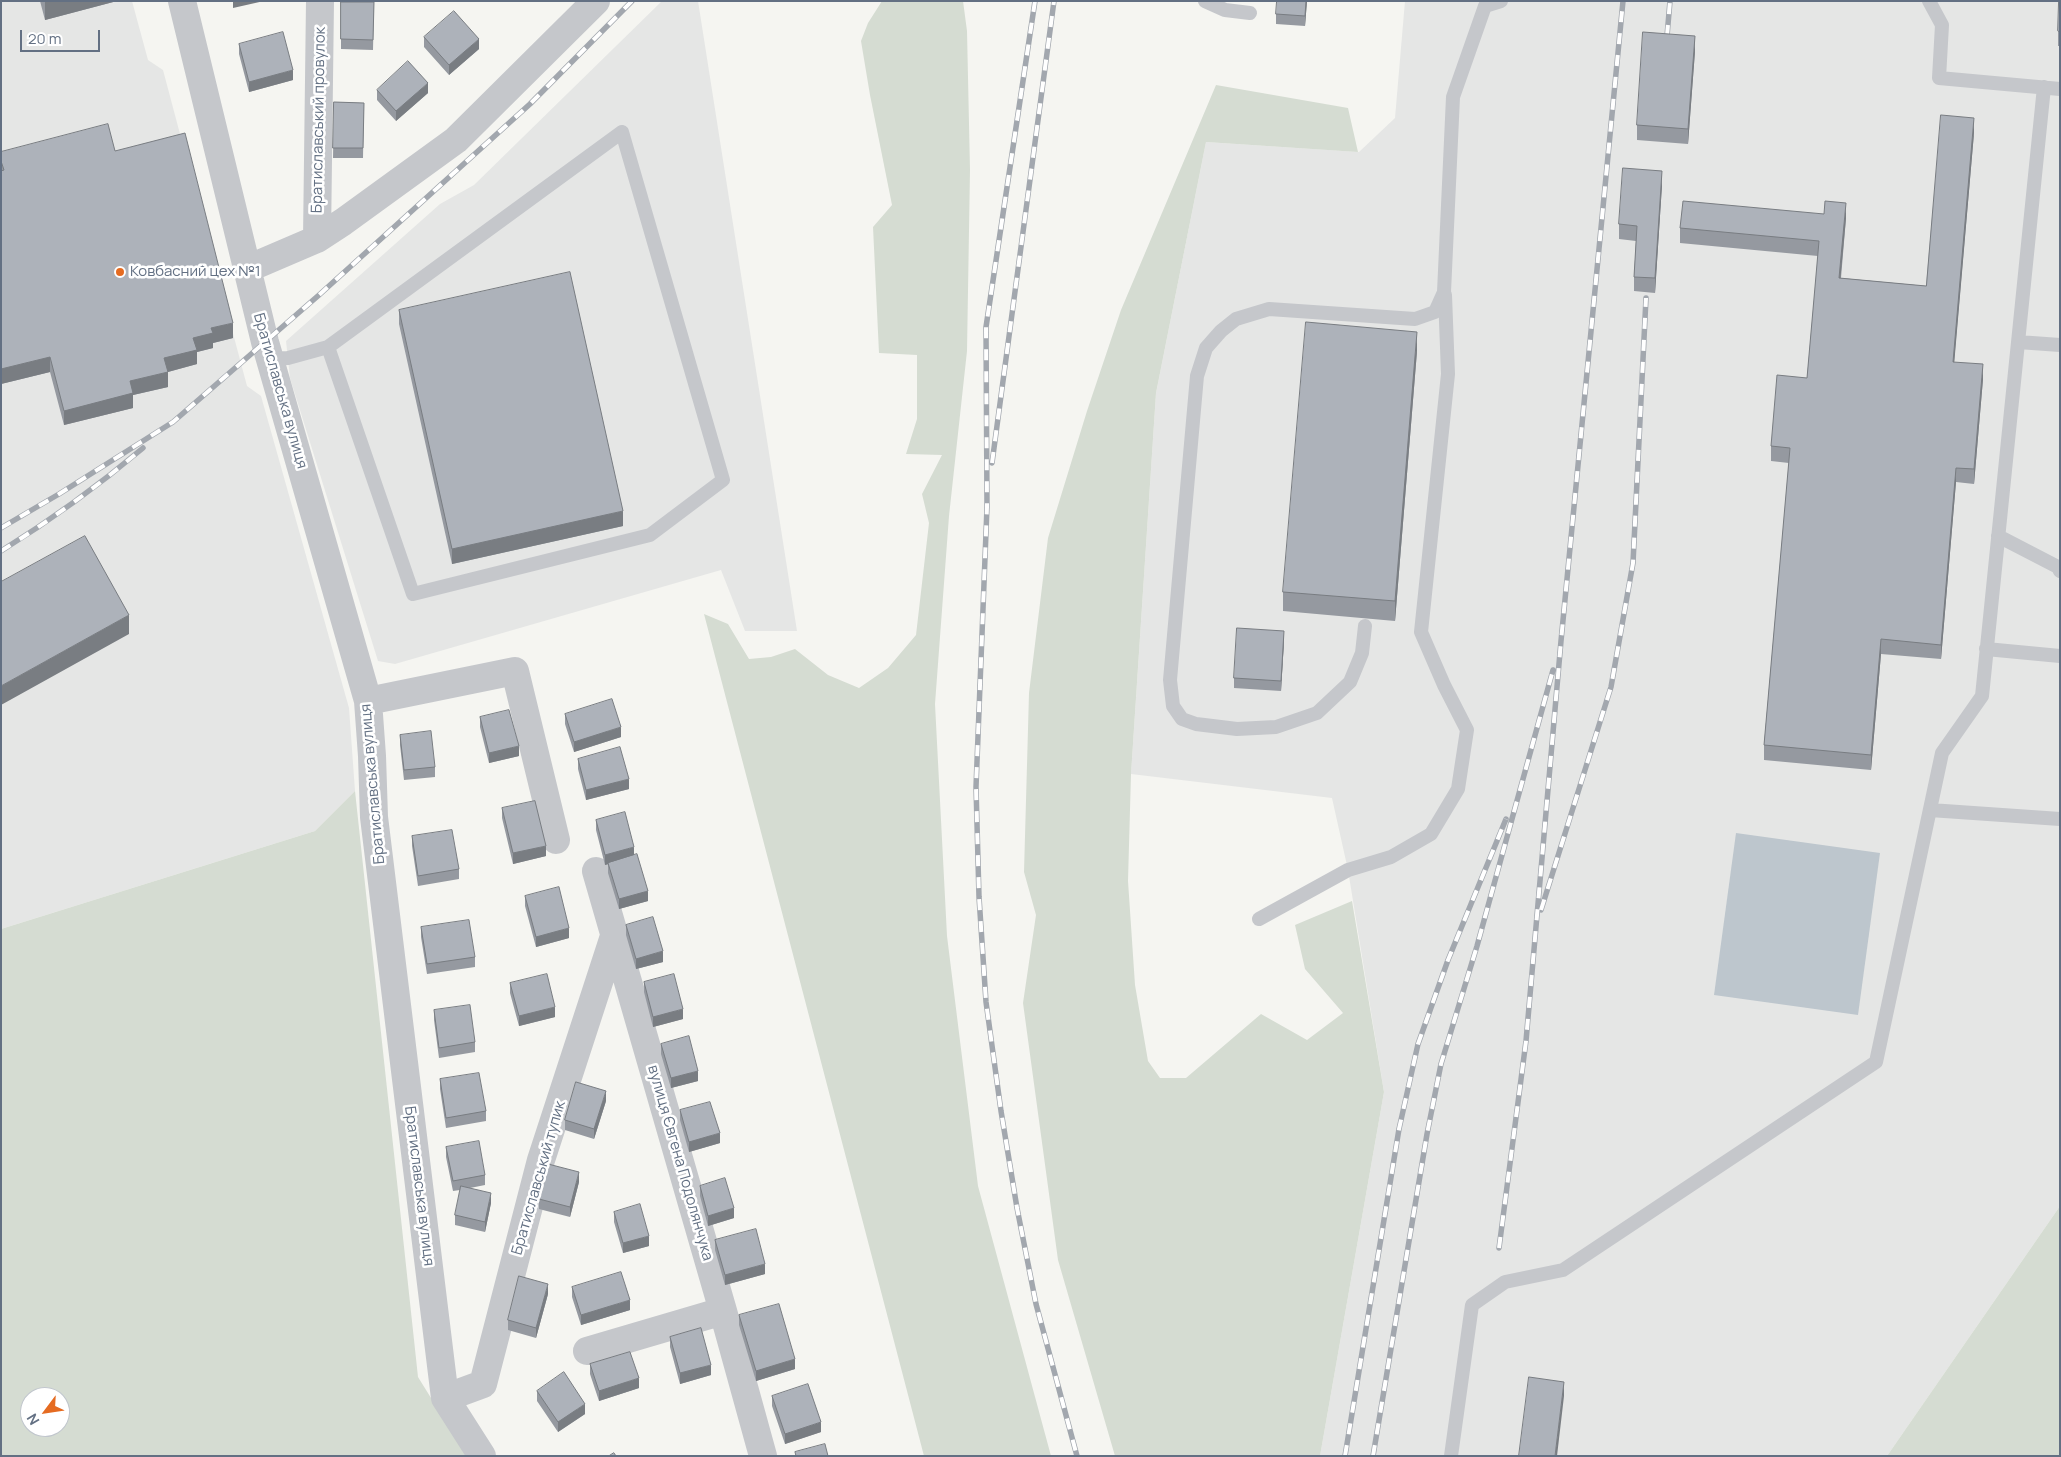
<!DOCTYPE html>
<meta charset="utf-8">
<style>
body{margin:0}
#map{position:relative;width:2061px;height:1457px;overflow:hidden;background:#f5f5f1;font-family:Manrope,sans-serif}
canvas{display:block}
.frame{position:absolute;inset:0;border:2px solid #637083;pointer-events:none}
.north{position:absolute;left:20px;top:1387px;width:50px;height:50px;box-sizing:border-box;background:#fff;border:1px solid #c1c6cd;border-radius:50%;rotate:239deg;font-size:14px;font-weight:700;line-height:20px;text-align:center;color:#637083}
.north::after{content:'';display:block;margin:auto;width:18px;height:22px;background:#e56b21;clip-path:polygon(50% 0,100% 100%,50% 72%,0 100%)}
.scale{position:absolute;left:20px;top:30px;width:80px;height:22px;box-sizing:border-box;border:2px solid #637083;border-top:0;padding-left:6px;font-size:15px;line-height:18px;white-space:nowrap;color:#637083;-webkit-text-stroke:4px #fff;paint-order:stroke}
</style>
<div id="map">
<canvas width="2061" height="1457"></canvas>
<div class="frame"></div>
<div class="north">N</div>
<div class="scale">20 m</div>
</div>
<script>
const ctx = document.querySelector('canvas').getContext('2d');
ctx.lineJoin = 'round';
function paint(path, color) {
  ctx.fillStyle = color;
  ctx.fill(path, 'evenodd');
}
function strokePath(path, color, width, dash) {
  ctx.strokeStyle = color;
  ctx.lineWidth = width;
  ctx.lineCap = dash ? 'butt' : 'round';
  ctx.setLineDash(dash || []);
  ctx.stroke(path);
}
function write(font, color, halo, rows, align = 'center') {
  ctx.font = font + ' Manrope,sans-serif';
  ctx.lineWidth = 5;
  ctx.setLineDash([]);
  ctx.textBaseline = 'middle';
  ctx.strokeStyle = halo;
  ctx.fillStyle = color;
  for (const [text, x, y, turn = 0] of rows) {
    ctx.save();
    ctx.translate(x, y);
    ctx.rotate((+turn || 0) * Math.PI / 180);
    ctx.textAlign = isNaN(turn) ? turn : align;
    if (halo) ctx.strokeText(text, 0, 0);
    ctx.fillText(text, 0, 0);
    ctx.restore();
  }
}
paint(new Path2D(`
 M 1,1 L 132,1 L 148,60 L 163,70 L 247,386 L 261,396 L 349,708 L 355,791 L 315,831 L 1,929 Z
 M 662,1 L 698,1 L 797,631 L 745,631 L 721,570 L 395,664 L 378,661 L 290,378 L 286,341 L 440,204 L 474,185 Z
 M 1405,1 L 2060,1 L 2060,1206 L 1887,1456 L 1320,1456 L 1384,1092 L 1348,870 L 1332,798 L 1131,774 L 1156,393 L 1206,142 L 1359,152 L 1395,118 Z`), '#e5e6e5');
paint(new Path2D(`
 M 882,1 L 963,1 L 967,31 L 970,170 L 967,351 L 949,516 L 935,704 L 947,936 L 978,1186 L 1051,1456 L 924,1456 L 704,614 L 728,624 L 749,659 L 771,657 L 795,649 L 828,675 L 859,688 L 888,668 L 916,635 L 929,523 L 922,494 L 942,455 L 906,454 L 917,419 L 917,355 L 879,353 L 873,227 L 892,205 L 870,95 L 861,41 L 868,23 Z
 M 1216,85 L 1348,108 L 1358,152 L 1206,142 L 1156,393 L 1131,774 L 1128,881 L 1135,985 L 1148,1061 L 1160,1078 L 1186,1078 L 1261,1014 L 1307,1040 L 1343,1013 L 1305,969 L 1295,925 L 1352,901 L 1384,1092 L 1320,1456 L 1115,1456 L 1058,1260 L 1023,1003 L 1036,915 L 1024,872 L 1029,693 L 1048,538 L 1087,411 L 1121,310 Z
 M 355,791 L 418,1377 L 467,1456 L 1,1456 L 1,929 L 315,831 ZM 30,1397 L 60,1397 L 60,1427 L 30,1427 Z
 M 2060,1206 L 2060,1456 L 1887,1456 Z`), '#d5dcd2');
paint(new Path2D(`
 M 1736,833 L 1880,853 L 1858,1015 L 1714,995 Z`), '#bdc6cd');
strokePath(new Path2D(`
 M 1205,1 L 1225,10 L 1250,13
 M 1929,1 L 1942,25 L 1939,78 L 2060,89
 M 2018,342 L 2060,345
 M 270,359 L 288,358 L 328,347 L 622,132 L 723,480 L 650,535 L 413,594 L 328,347
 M 1998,536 L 2058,567 L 2060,571
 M 1365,626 L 1362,653 L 1350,682 L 1317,713 L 1276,727 L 1237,729 L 1196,724 L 1182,719 L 1173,706 L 1170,680 L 1197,376 L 1206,348 L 1221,331 L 1236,319 L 1269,309 L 1415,319 L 1435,312 L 1444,292 L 1453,97 L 1485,6 L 1501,1
 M 1986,649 L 2060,656
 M 1930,810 L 2060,819
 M 1259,919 L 1348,870 L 1391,857 L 1431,834 L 1458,789 L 1467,730 L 1444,685 L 1421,632 L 1448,374 L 1445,295
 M 1451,1456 L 1472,1305 L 1505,1282 L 1563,1270 L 1876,1062 L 1942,753 L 1982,696 L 2044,87`), '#c5c7cb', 14);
strokePath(new Path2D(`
 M 182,1 L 265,342 L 368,701 L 372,756 L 374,817 L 445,1398 L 482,1456
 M 317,239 L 320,1
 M 247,269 L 317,239 L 343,222 L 456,140 L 596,1
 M 368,701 L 515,671 L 556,840
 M 596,871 L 723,1311 L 763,1456
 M 587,1351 L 723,1311
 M 445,1398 L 483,1384 L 541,1160 L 614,936`), '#c5c7cb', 28);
const rail = new Path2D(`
 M 1035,1 L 986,327 L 987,507 L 976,787 L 979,897 L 986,1002 L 1001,1111 L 1017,1208 L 1036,1304 L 1077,1456
 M 1667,36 L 1670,1
 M 992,463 L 1054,1
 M 1,528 L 59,494 L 173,422 L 319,295 L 530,104 L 632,1
 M 1,551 C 51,520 98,486 143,448
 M 1541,910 L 1611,687 L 1633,563 L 1646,298
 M 1499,1248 L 1526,1041 L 1561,641 L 1623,1
 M 1345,1456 L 1399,1129 L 1418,1044 L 1448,960 L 1506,819
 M 1373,1456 L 1427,1134 L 1441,1064 L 1477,946 L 1553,670`);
strokePath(rail, '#a2a7ae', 5.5);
strokePath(rail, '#fff', 4, [11]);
paint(new Path2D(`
 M 40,1 L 117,1 L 45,20 Z
 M 1307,1 L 1305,26 L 1276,24 L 1276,14 Z
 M 2060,1 L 2060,46 L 2058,46 L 2058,31 Z
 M 341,2 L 374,2 L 373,50 L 341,49 Z
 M 424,37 L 479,49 L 449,75 L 424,47 Z
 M 239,44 L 293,80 L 249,92 L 239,54 Z
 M 1695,51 L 1688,144 L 1637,140 L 1637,125 Z
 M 377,90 L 428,93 L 396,121 L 377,100 Z
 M 334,102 L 364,103 L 363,158 L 333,158 Z
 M 1974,133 L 1954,362 L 1983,379 L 1974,484 L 1956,482 L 1941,659 L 1881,654 L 1871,770 L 1764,760 L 1764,745 L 1789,463 L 1771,461 L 1771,446 L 1807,378 L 1818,256 L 1680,243 L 1680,228 L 1846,218 L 1841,278 L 1926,286 Z
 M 115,151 L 233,338 L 213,343 L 213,348 L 197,352 L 197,364 L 168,372 L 168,387 L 133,395 L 133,408 L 64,425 L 50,372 L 1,384 L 1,152 Z
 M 1662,185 L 1655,293 L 1634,291 L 1634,277 L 1636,241 L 1619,239 L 1619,224 Z
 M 399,310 L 623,526 L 452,564 L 399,324 Z
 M 1417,351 L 1395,621 L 1283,611 L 1283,592 Z
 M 1284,641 L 1281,691 L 1234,688 L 1234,678 Z
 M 565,714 L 621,737 L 574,752 L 565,724 Z
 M 480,717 L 519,756 L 489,763 L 480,727 Z
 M 400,735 L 435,767 L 435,777 L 404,780 L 400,745 Z
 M 578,759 L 629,789 L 586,800 L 578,769 Z
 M 502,808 L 546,856 L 513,864 L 502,818 Z
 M 596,820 L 634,855 L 648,901 L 619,909 L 608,873 L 608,864 L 605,865 L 596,830 Z
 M 412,836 L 459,869 L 459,879 L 418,886 L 412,846 Z
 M 525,896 L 569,938 L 536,947 L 525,906 Z
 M 626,925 L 663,962 L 636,969 L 626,935 Z
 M 421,927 L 475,957 L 475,967 L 427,974 L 421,937 Z
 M 644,982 L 683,1019 L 653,1027 L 644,992 Z
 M 510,983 L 555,1017 L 519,1026 L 510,993 Z
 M 434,1010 L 475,1042 L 475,1052 L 439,1058 L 434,1020 Z
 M 661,1044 L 698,1081 L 671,1088 L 661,1054 Z
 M 440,1079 L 486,1111 L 486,1121 L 446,1128 L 440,1089 Z
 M 606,1101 L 594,1139 L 565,1130 L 565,1120 Z
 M 680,1110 L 720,1143 L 689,1152 L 680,1120 Z
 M 446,1147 L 485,1175 L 485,1185 L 470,1188 L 491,1203 L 485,1232 L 455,1225 L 455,1215 L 460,1190 L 453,1191 L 446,1157 Z
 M 579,1182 L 570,1217 L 539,1209 L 539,1199 Z
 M 700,1186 L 734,1218 L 708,1226 L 700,1196 Z
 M 614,1212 L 649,1246 L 623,1253 L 614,1222 Z
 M 715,1240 L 765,1274 L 725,1285 L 715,1250 Z
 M 572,1287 L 630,1310 L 581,1325 L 572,1297 Z
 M 548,1294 L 536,1338 L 508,1330 L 508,1320 Z
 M 739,1315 L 795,1369 L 756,1381 L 739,1325 Z
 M 670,1337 L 711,1375 L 680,1384 L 670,1347 Z
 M 590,1364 L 639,1388 L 599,1401 L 590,1374 Z
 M 537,1391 L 585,1414 L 558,1432 L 537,1401 Z
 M 772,1396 L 821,1432 L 785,1444 L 772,1406 Z`), '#9599a0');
paint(new Path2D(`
 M 45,1 L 117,1 L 45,20 Z
 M 233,1 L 264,1 L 233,8 Z
 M 1306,1 L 1307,1 L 1305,26 L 1305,16 Z
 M 1695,36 L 1695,51 L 1688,144 L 1688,129 Z
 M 479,39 L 479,49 L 449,75 L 449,65 Z
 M 293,70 L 293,80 L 249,92 L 249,82 Z
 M 428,83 L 428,93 L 396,121 L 396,111 Z
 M 1974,118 L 1974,133 L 1953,377 L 1953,362 Z
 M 1662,171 L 1662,185 L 1655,293 L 1655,278 Z
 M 1846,203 L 1846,218 L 1839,293 L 1839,278 Z
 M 233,323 L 233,338 L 213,343 L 213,348 L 197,352 L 197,364 L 164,373 L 164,358 L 193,338 L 211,328 Z
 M 1417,332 L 1417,351 L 1395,621 L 1395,601 Z
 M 50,357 L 50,372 L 1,384 L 1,369 Z
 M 1983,364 L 1983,379 L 1974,484 L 1974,469 Z
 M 168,372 L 168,387 L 133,395 L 133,408 L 64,425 L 64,411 L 130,381 Z
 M 1956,468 L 1956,482 L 1941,659 L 1941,645 Z
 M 623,511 L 623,526 L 452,564 L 452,549 Z
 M 129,615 L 129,634 L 1,705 L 1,686 Z
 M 1284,631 L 1284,641 L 1281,691 L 1281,681 Z
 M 1881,639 L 1881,654 L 1871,770 L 1871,755 Z
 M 621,727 L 621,737 L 574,752 L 574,742 Z
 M 519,746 L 519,756 L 489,763 L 489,753 Z
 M 629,779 L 629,789 L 586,800 L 586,790 Z
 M 546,846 L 546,856 L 513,864 L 513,853 Z
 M 634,847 L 634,857 L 605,865 L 605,855 Z
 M 648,891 L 648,901 L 619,909 L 619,899 Z
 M 569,928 L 569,938 L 536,947 L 536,937 Z
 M 663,951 L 663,962 L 636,969 L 636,959 Z
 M 555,1007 L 555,1017 L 519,1026 L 519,1016 Z
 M 683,1009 L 683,1019 L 653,1027 L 653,1017 Z
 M 698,1071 L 698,1081 L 671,1088 L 671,1078 Z
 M 606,1091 L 606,1101 L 594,1139 L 594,1129 Z
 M 720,1133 L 720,1143 L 689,1152 L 689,1142 Z
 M 579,1172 L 579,1182 L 570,1217 L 570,1207 Z
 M 491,1193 L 491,1203 L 485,1232 L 485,1222 Z
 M 734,1208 L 734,1218 L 708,1226 L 708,1216 Z
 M 649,1236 L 649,1246 L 623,1253 L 623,1243 Z
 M 765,1264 L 765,1274 L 725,1285 L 725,1275 Z
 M 548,1284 L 548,1294 L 536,1338 L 536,1328 Z
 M 630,1300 L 630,1310 L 581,1325 L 581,1315 Z
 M 795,1359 L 795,1369 L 756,1381 L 756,1371 Z
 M 711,1365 L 711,1375 L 680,1384 L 680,1373 Z
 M 639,1378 L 639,1388 L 599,1401 L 599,1391 Z
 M 1564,1382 L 1564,1396 L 1557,1456 L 1555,1456 Z
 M 585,1404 L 585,1414 L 558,1432 L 558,1422 Z
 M 821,1422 L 821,1432 L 785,1444 L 785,1434 Z`), '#797d82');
const building = new Path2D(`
 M 1277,1 L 1306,1 L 1305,16 L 1276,14 Z
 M 2059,1 L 2060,1 L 2060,32 L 2058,31 Z
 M 341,2 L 374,2 L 373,40 L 341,39 Z
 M 454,11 L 479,39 L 449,65 L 424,37 Z
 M 283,32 L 293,70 L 249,82 L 239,44 Z
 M 1643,32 L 1695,36 L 1688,129 L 1637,125 Z
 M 408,61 L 428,83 L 396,111 L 377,90 Z
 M 334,102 L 364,103 L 363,148 L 333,148 Z
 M 1941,115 L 1974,118 L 1953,362 L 1983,364 L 1974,469 L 1956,468 L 1941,645 L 1881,639 L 1871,755 L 1764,745 L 1790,448 L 1771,446 L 1777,375 L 1807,378 L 1819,241 L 1680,228 L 1683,201 L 1824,214 L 1825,201 L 1846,203 L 1839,278 L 1926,286 Z
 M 108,124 L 115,151 L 185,133 L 233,323 L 211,328 L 213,333 L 193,338 L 197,350 L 164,358 L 168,372 L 130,381 L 133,393 L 64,411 L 50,357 L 1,369 L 1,171 L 4,170 L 1,161 L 1,152 Z
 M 1623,168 L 1662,171 L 1655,278 L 1634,277 L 1637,226 L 1619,224 Z
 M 570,272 L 623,511 L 452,549 L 399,310 Z
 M 1306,322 L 1417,332 L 1395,601 L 1283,592 Z
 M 85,536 L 129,615 L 1,686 L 1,582 Z
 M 1237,628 L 1284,631 L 1281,681 L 1234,678 Z
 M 612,699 L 621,727 L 574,742 L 565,714 Z
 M 509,710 L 519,746 L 489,753 L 480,717 Z
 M 431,731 L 435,767 L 404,770 L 400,735 Z
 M 620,747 L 629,779 L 586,790 L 578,759 Z
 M 535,801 L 546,846 L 513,853 L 502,808 Z
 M 625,812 L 634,847 L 605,855 L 596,820 Z
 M 452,830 L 459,869 L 418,876 L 412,836 Z
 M 637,854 L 648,891 L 619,899 L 608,863 Z
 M 559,887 L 569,928 L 536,937 L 525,896 Z
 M 653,917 L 663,951 L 636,959 L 626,925 Z
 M 469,920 L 475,957 L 427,964 L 421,927 Z
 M 547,974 L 555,1007 L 519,1016 L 510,983 Z
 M 674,974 L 683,1009 L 653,1017 L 644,982 Z
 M 470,1005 L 475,1042 L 439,1048 L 434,1010 Z
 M 689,1036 L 698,1071 L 671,1078 L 661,1044 Z
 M 479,1073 L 486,1111 L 446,1118 L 440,1079 Z
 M 576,1082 L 606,1091 L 594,1129 L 565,1120 Z
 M 710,1102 L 720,1133 L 689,1142 L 680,1110 Z
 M 479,1141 L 485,1175 L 453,1181 L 446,1147 Z
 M 548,1164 L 579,1172 L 570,1207 L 539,1199 Z
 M 725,1178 L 734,1208 L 708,1216 L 700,1186 Z
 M 461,1186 L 491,1193 L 485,1222 L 455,1215 Z
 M 640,1204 L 649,1236 L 623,1243 L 614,1212 Z
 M 756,1229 L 765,1264 L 725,1275 L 715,1240 Z
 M 621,1272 L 630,1300 L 581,1315 L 572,1287 Z
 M 519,1276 L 548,1284 L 536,1328 L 508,1320 Z
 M 779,1304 L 795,1359 L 756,1371 L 739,1315 Z
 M 701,1328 L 711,1365 L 680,1373 L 670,1337 Z
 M 630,1352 L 639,1378 L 599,1391 L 590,1364 Z
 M 564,1372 L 585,1404 L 558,1422 L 537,1391 Z
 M 1529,1377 L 1564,1382 L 1555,1456 L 1519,1456 Z
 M 808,1384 L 821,1422 L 785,1434 L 772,1396 Z
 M 825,1444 L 828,1456 L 796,1456 L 795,1452 Z
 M 614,1453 L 616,1456 L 609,1456 Z`);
paint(building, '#adb2ba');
strokePath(building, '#797d82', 1);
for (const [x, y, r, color] of [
 [120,272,5,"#e56b21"]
]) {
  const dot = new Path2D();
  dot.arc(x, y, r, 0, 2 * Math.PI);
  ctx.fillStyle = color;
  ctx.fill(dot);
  strokePath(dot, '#fff', 2);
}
write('15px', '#637083', '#fff', [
 ["Братиславський провулок",319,120,-89],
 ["Братиславська вулиця",280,391,74],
 ["Братиславська вулиця",373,784,-95],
 ["вулиця Євгена Подолянчука",680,1163,74],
 ["Братиславський тупик",539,1178,-74],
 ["Братиславська вулиця",419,1186,83]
]);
write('15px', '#637083', '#fff', [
 ["Ковбасний цех №1",130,272]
], 'left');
</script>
